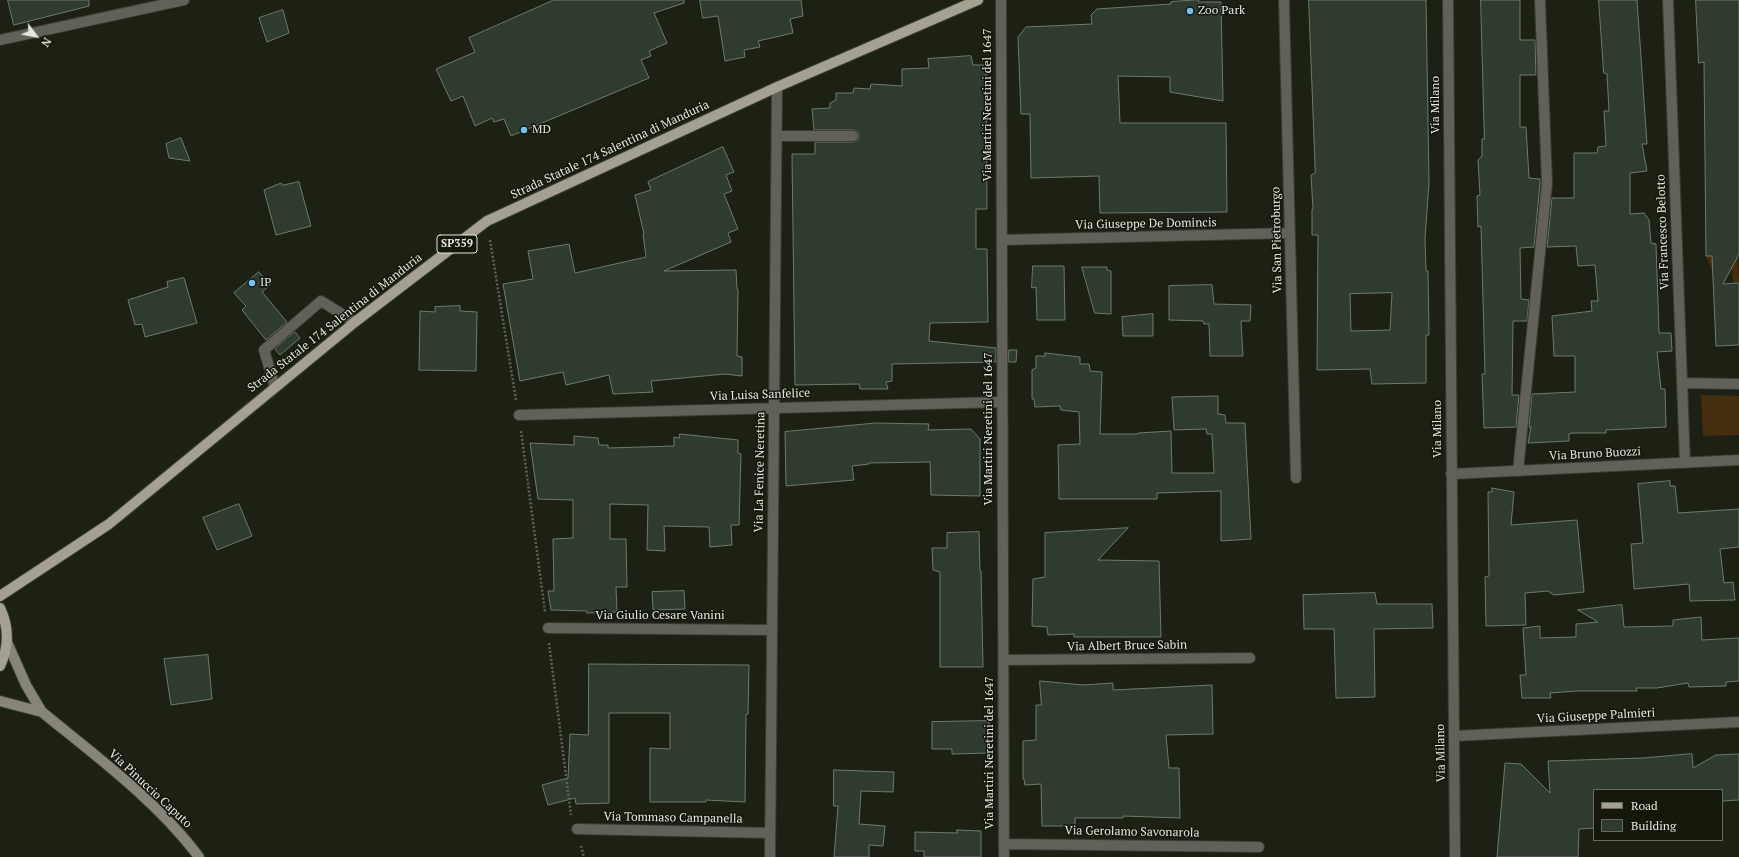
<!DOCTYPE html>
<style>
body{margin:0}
#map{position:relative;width:1739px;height:857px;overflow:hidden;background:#1d2114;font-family:"PT Serif",serif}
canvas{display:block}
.legend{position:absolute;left:1593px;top:789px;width:130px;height:52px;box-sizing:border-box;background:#14180b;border:1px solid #686b60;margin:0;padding:5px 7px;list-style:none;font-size:12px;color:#e5e8df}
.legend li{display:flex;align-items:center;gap:8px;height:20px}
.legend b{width:20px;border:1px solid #686b60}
.north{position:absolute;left:16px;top:16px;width:40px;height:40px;-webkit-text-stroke:3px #14180b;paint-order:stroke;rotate:122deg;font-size:11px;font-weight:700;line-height:16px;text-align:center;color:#e5e8df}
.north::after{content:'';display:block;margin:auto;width:14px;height:18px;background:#e5e8df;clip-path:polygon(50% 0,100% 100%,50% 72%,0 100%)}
</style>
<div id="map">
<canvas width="1739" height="857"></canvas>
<ul class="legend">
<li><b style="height:5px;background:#a4a192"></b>Road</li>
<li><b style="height:11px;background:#2f3b2f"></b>Building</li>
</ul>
<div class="north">N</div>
</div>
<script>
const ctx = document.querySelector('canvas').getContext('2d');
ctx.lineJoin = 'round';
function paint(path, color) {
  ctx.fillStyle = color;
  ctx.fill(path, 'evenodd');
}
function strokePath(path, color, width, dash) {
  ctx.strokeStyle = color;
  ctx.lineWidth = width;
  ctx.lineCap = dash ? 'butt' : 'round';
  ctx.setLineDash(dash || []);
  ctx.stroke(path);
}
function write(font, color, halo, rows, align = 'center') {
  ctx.font = font + ' "PT Serif",serif';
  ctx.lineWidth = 3;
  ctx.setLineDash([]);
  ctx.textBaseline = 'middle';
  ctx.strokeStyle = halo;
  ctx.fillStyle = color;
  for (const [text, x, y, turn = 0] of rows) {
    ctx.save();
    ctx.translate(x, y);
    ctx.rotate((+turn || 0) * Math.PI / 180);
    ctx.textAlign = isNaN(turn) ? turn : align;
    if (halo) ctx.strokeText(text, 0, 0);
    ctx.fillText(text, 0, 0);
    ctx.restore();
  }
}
paint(new Path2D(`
 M 1738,255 L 1739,283 L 1733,283 L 1732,270 L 1712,270 L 1706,256 Z
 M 1701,395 L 1739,396 L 1739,435 L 1703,436 Z`), '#442e0d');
const building = new Path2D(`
 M 8,0 L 89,0 L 89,6 L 14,25 Z
 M 554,0 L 684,0 L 684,3 L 654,13 L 667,43 L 649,51 L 651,56 L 641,60 L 649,78 L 511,136 L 504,119 L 494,122 L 492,118 L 475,126 L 463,96 L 451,101 L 436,69 L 475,52 L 469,38 Z
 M 700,0 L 801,0 L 803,16 L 790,19 L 793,33 L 758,41 L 760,47 L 744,50 L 745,57 L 725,61 L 718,16 L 703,18 Z
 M 1199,0 L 1198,2 L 1221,2 L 1223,101 L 1170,92 L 1170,77 L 1118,76 L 1120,123 L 1226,123 L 1227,212 L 1100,213 L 1099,176 L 1031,178 L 1030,114 L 1021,114 L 1018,37 L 1026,27 L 1092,24 L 1091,15 L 1097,9 L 1171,4 L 1171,2 Z
 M 1309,0 L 1426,0 L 1429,183 L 1425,239 L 1426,271 L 1428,271 L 1429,335 L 1426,335 L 1426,383 L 1372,384 L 1370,369 L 1317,370 L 1318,235 L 1312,235 L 1312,209 L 1313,209 L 1311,175 L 1315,173 ZM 1392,293 L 1390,330 L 1351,331 L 1350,294 Z
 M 1481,0 L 1520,0 L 1520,40 L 1535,40 L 1536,75 L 1520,75 L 1520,127 L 1526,127 L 1529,178 L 1540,179 L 1540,183 L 1534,247 L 1520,248 L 1521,299 L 1529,300 L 1527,321 L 1513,321 L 1512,395 L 1519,395 L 1516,427 L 1484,428 L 1482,374 L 1485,374 L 1481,226 L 1478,227 L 1477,196 L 1480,195 L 1478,160 L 1482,156 L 1482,139 L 1484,139 Z
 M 1599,0 L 1637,0 L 1647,144 L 1642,144 L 1647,171 L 1630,173 L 1630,214 L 1644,213 L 1649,220 L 1651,243 L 1656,244 L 1659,333 L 1671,333 L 1672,351 L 1657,352 L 1661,389 L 1665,389 L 1666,427 L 1606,430 L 1606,433 L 1572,433 L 1569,434 L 1569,441 L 1528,443 L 1531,427 L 1529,427 L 1532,394 L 1575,392 L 1575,356 L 1554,356 L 1552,316 L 1592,311 L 1591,301 L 1598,301 L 1595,265 L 1578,266 L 1576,246 L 1547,247 L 1552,198 L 1574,198 L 1574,153 L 1597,153 L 1598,147 L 1606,146 L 1604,111 L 1609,111 L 1607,74 L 1604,73 Z
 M 1696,0 L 1739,0 L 1739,254 L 1723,284 L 1739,283 L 1739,345 L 1716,346 L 1712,256 L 1706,256 L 1704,62 L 1699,63 Z
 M 283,10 L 289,33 L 267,42 L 259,18 Z
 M 971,56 L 973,65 L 986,65 L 987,209 L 976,209 L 976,249 L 987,249 L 988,322 L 930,323 L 929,341 L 996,348 L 996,362 L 892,364 L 892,381 L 886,382 L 888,389 L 860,389 L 859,384 L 795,385 L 792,154 L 815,154 L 815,142 L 853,142 L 858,140 L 859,136 L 858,132 L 853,130 L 814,130 L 812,109 L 830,108 L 830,103 L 836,100 L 836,93 L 853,93 L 854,88 L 870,89 L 871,84 L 902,86 L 902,69 L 929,68 L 928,59 Z
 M 181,138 L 190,161 L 169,158 L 166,144 Z
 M 723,147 L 734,172 L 726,175 L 732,191 L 724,194 L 738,229 L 728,233 L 731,242 L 664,271 L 736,270 L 737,289 L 738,289 L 737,356 L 742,357 L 742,376 L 725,374 L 651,381 L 653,392 L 613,394 L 609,375 L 566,385 L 563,372 L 520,381 L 503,284 L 533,279 L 528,251 L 569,244 L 575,273 L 646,257 L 643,234 L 644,234 L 635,195 L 651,190 L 648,182 Z
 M 299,182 L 311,226 L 276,235 L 264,190 L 281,183 L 282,185 Z
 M 1033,266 L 1064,266 L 1065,320 L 1037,320 L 1036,287 L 1032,288 Z
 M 1082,267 L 1107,267 L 1107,270 L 1111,271 L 1111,314 L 1095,313 Z
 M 259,272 L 270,285 L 262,292 L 287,322 L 266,340 L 242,310 L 246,306 L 234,293 Z
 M 184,278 L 197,323 L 145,337 L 142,324 L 135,325 L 128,300 L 168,287 L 167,282 Z
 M 1212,285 L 1214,304 L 1251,305 L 1250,321 L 1241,321 L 1243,356 L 1210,356 L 1209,324 L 1204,324 L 1203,321 L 1169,320 L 1169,286 Z
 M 460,306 L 460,311 L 477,312 L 476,371 L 419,370 L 420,311 L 435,312 L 435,307 Z
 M 1153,314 L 1153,336 L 1123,336 L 1122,317 Z
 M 295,332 L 300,338 L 280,355 L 275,349 Z
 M 1009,350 L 1017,350 L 1016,362 L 1009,362 Z
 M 1045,353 L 1080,357 L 1080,364 L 1089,364 L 1090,371 L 1102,372 L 1100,434 L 1138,434 L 1138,433 L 1171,431 L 1172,473 L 1214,473 L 1212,434 L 1207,434 L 1206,429 L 1174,430 L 1172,397 L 1218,396 L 1218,414 L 1225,415 L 1226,423 L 1245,423 L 1251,539 L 1221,541 L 1221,491 L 1157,493 L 1157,499 L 1059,499 L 1058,445 L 1080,444 L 1079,412 L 1061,410 L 1060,406 L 1035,407 L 1034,399 L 1032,399 L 1032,370 L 1036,368 L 1036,356 L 1045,356 Z
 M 876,423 L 929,424 L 928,430 L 971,429 L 980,439 L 980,496 L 931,495 L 930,462 L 869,463 L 869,464 L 852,466 L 854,480 L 786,486 L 785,432 Z
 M 680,434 L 738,440 L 738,453 L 741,454 L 739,525 L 731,525 L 732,545 L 710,547 L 709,527 L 664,526 L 665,551 L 647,550 L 648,505 L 610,504 L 610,539 L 626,539 L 627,587 L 616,587 L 617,612 L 587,613 L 587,611 L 551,610 L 548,591 L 554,591 L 553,539 L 573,538 L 573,500 L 538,499 L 530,443 L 574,445 L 574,436 L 598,438 L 599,445 L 608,445 L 608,448 L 674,446 L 674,437 L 679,438 Z
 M 1670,481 L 1670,486 L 1675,486 L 1678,513 L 1739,509 L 1739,547 L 1720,549 L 1724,583 L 1733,582 L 1735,600 L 1690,601 L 1689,584 L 1634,589 L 1631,544 L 1643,543 L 1638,484 Z
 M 1492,488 L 1514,492 L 1511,525 L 1577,520 L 1584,592 L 1554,595 L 1548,591 L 1525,593 L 1526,625 L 1486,626 L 1485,577 L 1489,576 L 1488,492 L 1492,492 Z
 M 239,504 L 252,536 L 217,550 L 203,518 Z
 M 1128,528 L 1098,560 L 1159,561 L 1161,637 L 1074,637 L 1074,634 L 1048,635 L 1047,627 L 1032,626 L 1033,579 L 1045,577 L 1045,533 Z
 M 979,532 L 980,571 L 981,571 L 983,667 L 940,667 L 940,572 L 933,570 L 932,548 L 947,548 L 947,533 Z
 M 684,591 L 685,609 L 653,610 L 652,592 Z
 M 1375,593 L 1377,604 L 1432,604 L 1433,628 L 1374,629 L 1375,697 L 1336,698 L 1334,629 L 1304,629 L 1303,595 Z
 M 1622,605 L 1624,627 L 1673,626 L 1673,620 L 1701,617 L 1702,640 L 1739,638 L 1739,681 L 1726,682 L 1726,686 L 1689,687 L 1688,683 L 1657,688 L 1636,688 L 1637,691 L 1577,691 L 1550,693 L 1551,698 L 1522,698 L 1520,675 L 1526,675 L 1523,628 L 1540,626 L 1540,638 L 1576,637 L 1576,624 L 1598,622 L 1578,610 Z
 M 208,655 L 212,699 L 171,705 L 164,659 Z
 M 589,664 L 749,665 L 748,714 L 746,714 L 745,802 L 706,800 L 706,802 L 650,802 L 650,748 L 670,749 L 670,713 L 609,713 L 609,803 L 576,804 L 575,798 L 548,805 L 542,785 L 568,778 L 570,734 L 588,735 Z
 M 1040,681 L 1083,685 L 1113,683 L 1113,690 L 1212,685 L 1213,734 L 1166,735 L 1169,768 L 1179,768 L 1180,818 L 1123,816 L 1123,818 L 1075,818 L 1075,826 L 1042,826 L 1041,784 L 1025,785 L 1024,779 L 1023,779 L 1023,741 L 1036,740 L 1036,705 L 1041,705 Z
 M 989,721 L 989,753 L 952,754 L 952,749 L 932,749 L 932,722 Z
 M 1692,754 L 1693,768 L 1716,755 L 1739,754 L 1739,800 L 1722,801 L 1722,790 L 1594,790 L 1594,828 L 1579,829 L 1578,857 L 1497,857 L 1505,763 L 1521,764 L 1550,793 L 1548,761 L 1643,758 Z
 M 834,770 L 894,772 L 893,792 L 861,791 L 859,824 L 885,826 L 883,846 L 869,845 L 869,857 L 834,857 L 838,806 L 834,806 Z
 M 957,830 L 981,831 L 981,857 L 924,857 L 924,851 L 915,851 L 915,832 L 957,833 Z`);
paint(building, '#2f3b2f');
strokePath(building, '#6d7a6d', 1);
const lane = new Path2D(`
 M 777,136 L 853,136
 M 275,387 L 264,350 L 321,301 L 355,322
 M 1518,471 L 1547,183 L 1540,0`);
const street = new Path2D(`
 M 1001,0 L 1004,857
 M 1284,0 L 1296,478
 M 1448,0 L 1455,857
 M 1668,0 L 1685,463
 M 0,40 L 184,0
 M 1002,240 L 1290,233
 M 1682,383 L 1739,384
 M 519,415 L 1002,402
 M 1451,474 L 1739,460
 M 548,628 L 772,630
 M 1003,660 L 1250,658
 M 1454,736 L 1739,722
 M 577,829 L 770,833
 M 1004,844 L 1259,847
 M 770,857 L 777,87`);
const secondary = new Path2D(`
 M 0,701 L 42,712 L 26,685 L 7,642
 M 42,712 C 96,756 157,801 199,857`);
const primary = new Path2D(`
 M 0,596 L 109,524 L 355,322 L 487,221 L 777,87 L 978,0
 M 0,608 C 9,627 9,647 0,666`);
strokePath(lane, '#393d30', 12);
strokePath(street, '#393d30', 12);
strokePath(secondary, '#393d30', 12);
strokePath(primary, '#393d30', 12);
strokePath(new Path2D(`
 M 490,240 L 516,400
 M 521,431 L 545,612
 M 549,643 L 571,815
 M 581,846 L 584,857`), '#5e6256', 2.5, [2, 2]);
strokePath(lane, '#616059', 10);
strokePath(street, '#616059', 10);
strokePath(secondary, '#878579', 10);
strokePath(primary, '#a4a192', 10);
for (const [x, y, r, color] of [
 [1190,11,4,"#72c1f5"],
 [524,130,4,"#72c1f5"],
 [252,283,4,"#72c1f5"]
]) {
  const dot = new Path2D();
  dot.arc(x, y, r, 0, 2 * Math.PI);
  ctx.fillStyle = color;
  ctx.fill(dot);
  strokePath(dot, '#14180b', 1.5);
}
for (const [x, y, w] of [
 [457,244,40]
]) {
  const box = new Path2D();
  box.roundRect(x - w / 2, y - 9, w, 18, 3);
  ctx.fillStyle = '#14180b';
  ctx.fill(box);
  strokePath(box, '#e5e8df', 1);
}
write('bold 11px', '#e5e8df', null, [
 ["SP359",457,244]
]);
write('12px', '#e5e8df', '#14180b', [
 ["Zoo Park",1198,11],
 ["MD",532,130],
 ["IP",260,283]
], 'left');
write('12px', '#e5e8df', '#14180b', [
 ["Via Martiri Neretini del 1647",988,105,-90],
 ["Via Milano",1436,105,-90],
 ["Strada Statale 174 Salentina di Manduria",610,150,-25],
 ["Via Giuseppe De Domincis",1146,224,-1],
 ["Via Francesco Belotto",1663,232,-92],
 ["Via San Pietroburgo",1277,240,-91],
 ["Strada Statale 174 Salentina di Manduria",335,323,-38],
 ["Via Luisa Sanfelice",760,395,-2],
 ["Via Martiri Neretini del 1647",989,429,-90],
 ["Via Milano",1438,429,-90],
 ["Via Bruno Buozzi",1595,454,-3],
 ["Via La Fenice Neretina",760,472,-89],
 ["Via Giulio Cesare Vanini",660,616],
 ["Via Albert Bruce Sabin",1127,646,-1],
 ["Via Giuseppe Palmieri",1596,716,-3],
 ["Via Martiri Neretini del 1647",990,753,-90],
 ["Via Milano",1441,753,-91],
 ["Via Pinuccio Caputo",150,789,43],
 ["Via Tommaso Campanella",673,818,1],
 ["Via Gerolamo Savonarola",1132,832,1]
]);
</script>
